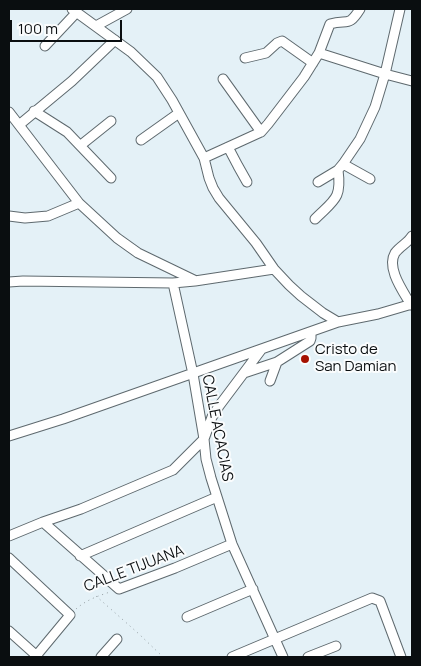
<!DOCTYPE html>
<style>
body{margin:0}
#map{position:relative;width:421px;height:666px;overflow:hidden;background:#e4f1f7;font-family:Manrope,sans-serif}
canvas{display:block}
.frame{position:absolute;inset:0;border:10px solid #0a0e10;pointer-events:none}
.scale{position:absolute;left:10px;top:20px;width:112px;height:22px;box-sizing:border-box;border:2px solid #0a0e10;border-top:0;padding-left:6px;font-size:15px;line-height:18px;white-space:nowrap;color:#0a0e10;-webkit-text-stroke:4px #fafcfd;paint-order:stroke}
</style>
<div id="map">
<canvas width="421" height="666"></canvas>
<div class="frame"></div>
<div class="scale">100 m</div>
</div>
<script>
const ctx = document.querySelector('canvas').getContext('2d');
ctx.lineJoin = 'round';
function strokePath(path, color, width, dash) {
  ctx.strokeStyle = color;
  ctx.lineWidth = width;
  ctx.lineCap = dash ? 'butt' : 'round';
  ctx.setLineDash(dash || []);
  ctx.stroke(path);
}
function write(font, color, halo, rows, align = 'center') {
  ctx.font = font + ' Manrope,sans-serif';
  ctx.lineWidth = 4;
  ctx.setLineDash([]);
  ctx.textBaseline = 'middle';
  ctx.strokeStyle = halo;
  ctx.fillStyle = color;
  for (const [text, x, y, turn = 0] of rows) {
    ctx.save();
    ctx.translate(x, y);
    ctx.rotate((+turn || 0) * Math.PI / 180);
    ctx.textAlign = isNaN(turn) ? turn : align;
    if (halo) ctx.strokeText(text, 0, 0);
    ctx.fillText(text, 0, 0);
    ctx.restore();
  }
}
const minor = new Path2D(`
 M 72,9 L 131,52 L 157,77 L 172,100 L 204,158 L 209,178 L 213,188 L 219,198 L 256,243 L 274,269 L 289,285 L 301,296 L 323,313 L 338,322 L 378,314 L 412,304
 M 96,26 L 127,9
 M 45,46 L 76,13
 M 319,53 L 385,74 L 412,81
 M 245,58 L 266,53 L 277,43 L 282,41 L 313,63
 M 223,79 L 261,132
 M 34,111 L 67,132 L 111,178
 M 9,112 L 79,203 L 117,238 L 138,253 L 194,280
 M 19,125 L 72,81 L 115,40
 M 141,140 L 179,113
 M 81,145 L 111,121
 M 228,147 L 238,166 L 247,182
 M 204,158 L 261,132 L 268,124 L 304,77 L 319,53 L 330,24 C 348,19 348,28 360,9
 M 343,164 L 370,179
 M 318,182 L 338,170 L 343,164 L 360,139 L 375,107 L 385,74 L 400,9
 M 9,216 L 25,218 L 48,216 L 79,203
 M 315,219 C 334,200 342,199 338,170
 M 9,282 L 23,281 L 173,283 L 195,281 L 274,269
 M 173,283 L 193,374 L 204,439 L 206,459 L 211,478 L 232,544 L 283,657
 M 411,305 C 403,291 386,268 395,253 C 400,246 408,243 412,236
 M 244,373 L 277,362
 M 270,381 L 277,362 L 310,341 L 311,338 L 311,333
 M 9,436 L 63,419 L 338,322
 M 43,522 L 119,589 L 175,568 L 232,544
 M 9,536 L 43,522 L 81,509 L 173,470 L 204,439 L 212,417 L 219,406 L 261,350
 M 80,556 L 217,497
 M 9,558 L 70,615 L 36,656
 M 187,617 L 253,589
 M 9,631 L 38,657
 M 101,657 L 117,639
 M 232,657 L 372,598 L 380,601 L 401,657
 M 308,657 L 336,646`);
strokePath(minor, '#5e696e', 11);
strokePath(new Path2D(`
 M 96,596 L 139,634 L 163,657
 M 76,609 C 86,600 98,596 110,592`), '#929ca0', 1, [1, 4]);
strokePath(minor, '#fff', 9);
for (const [x, y, r, color] of [
 [305,359,5,"#a51100"]
]) {
  const dot = new Path2D();
  dot.arc(x, y, r, 0, 2 * Math.PI);
  ctx.fillStyle = color;
  ctx.fill(dot);
  strokePath(dot, '#fafcfd', 2);
}
write('15px', '#0a0e10', '#fafcfd', [
 ["Cristo de",315,350],
 ["San Damian",315,367]
], 'left');
write('15px', '#0a0e10', '#fafcfd', [
 ["CALLE ACACIAS",217,428,79],
 ["CALLE TIJUANA",134,569,-21]
]);
</script>
